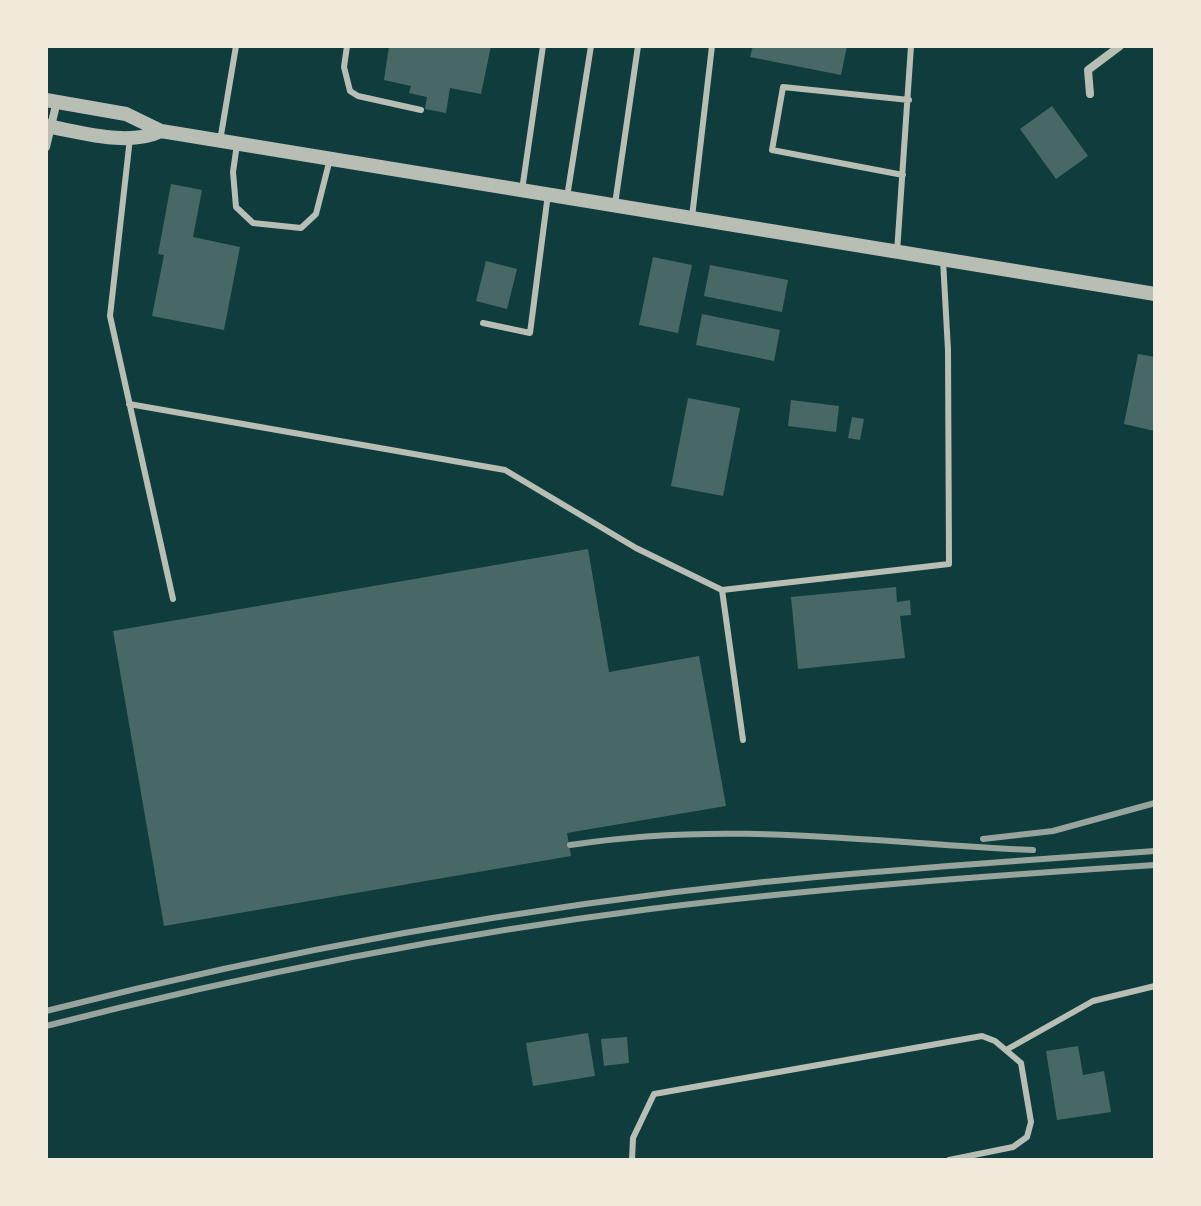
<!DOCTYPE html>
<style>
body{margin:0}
#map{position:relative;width:1201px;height:1206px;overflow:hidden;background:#0f3d3e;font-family:"Golos Text",sans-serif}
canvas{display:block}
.frame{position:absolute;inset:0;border:48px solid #f1e9da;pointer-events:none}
</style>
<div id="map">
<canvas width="1201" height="1206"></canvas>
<div class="frame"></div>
</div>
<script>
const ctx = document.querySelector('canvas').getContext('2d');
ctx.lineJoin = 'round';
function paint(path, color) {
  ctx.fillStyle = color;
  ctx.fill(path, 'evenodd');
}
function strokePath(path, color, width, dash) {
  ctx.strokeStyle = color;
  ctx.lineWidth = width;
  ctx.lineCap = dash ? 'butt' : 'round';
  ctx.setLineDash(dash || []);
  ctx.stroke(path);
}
paint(new Path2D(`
 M 389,46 L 491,46 L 481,94 L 450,88 L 446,113 L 425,109 L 427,97 L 409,93 L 411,86 L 384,80 Z
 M 753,46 L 847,46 L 841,75 L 750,57 Z
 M 1052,106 L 1088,156 L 1056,179 L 1020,129 Z
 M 171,184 L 202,190 L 193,237 L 240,247 L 224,330 L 152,316 L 164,255 L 158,254 Z
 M 653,257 L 692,265 L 678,333 L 639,325 Z
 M 486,261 L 517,269 L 507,309 L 476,301 Z
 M 710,265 L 788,280 L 782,312 L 704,296 Z
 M 702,314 L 780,330 L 774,361 L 696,345 Z
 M 1138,354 L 1155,357 L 1155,431 L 1124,424 Z
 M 688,398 L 740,408 L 723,496 L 671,486 Z
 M 791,400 L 839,406 L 836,432 L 788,426 Z
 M 852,417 L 864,419 L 860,440 L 848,438 Z
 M 588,549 L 609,672 L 699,656 L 726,806 L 567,833 L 571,856 L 164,926 L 113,631 Z
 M 896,587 L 897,602 L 910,600 L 911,615 L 900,616 L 905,658 L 798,669 L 791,597 Z
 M 588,1033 L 595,1076 L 533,1086 L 526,1043 Z
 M 627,1037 L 629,1063 L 604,1066 L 601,1039 Z
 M 1078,1046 L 1083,1075 L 1104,1071 L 1111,1112 L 1057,1120 L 1046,1051 Z`), '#486865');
strokePath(new Path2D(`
 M 347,46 L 344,67 L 350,91 L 358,96 L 421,110
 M 130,138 L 110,316 L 173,599
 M 220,141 L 236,46
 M 237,144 L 233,172 L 236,207 L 253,223 L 301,228 L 316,214 L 330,159
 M 903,175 L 772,150 L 783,87 L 909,100
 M 522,190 L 543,46
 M 567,197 L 591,46
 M 615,204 L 638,46
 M 692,217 L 712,46
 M 897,252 L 911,46
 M 483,323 L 530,333 L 548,194
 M 129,404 L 505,470 L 636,548 L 722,590 L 743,740
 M 722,590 L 949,564 L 948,350 L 943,260
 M 1006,1050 L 1093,1001 L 1155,986
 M 632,1160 L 633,1138 L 654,1094 L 982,1036 L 995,1041 L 1021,1063 L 1031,1122 L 1027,1137 L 1013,1147 L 949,1160`), '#b8beb3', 6);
strokePath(new Path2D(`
 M 1090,94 L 1088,70 L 1120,46
 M 46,147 L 57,101`), '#b8beb3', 8);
strokePath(new Path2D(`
 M 46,100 L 126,114 L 161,131 L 1155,294
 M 46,126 C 81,132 128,147 161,131`), '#b8beb3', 14);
strokePath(new Path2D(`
 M 983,839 L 1053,831 L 1155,803
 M 570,845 C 731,820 873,843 1033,850
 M 46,1011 C 281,951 523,907 764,882 C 894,869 1025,860 1155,851
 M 46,1026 C 245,975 447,935 650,909 C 818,888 986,876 1155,865`), '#97a49c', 6);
</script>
